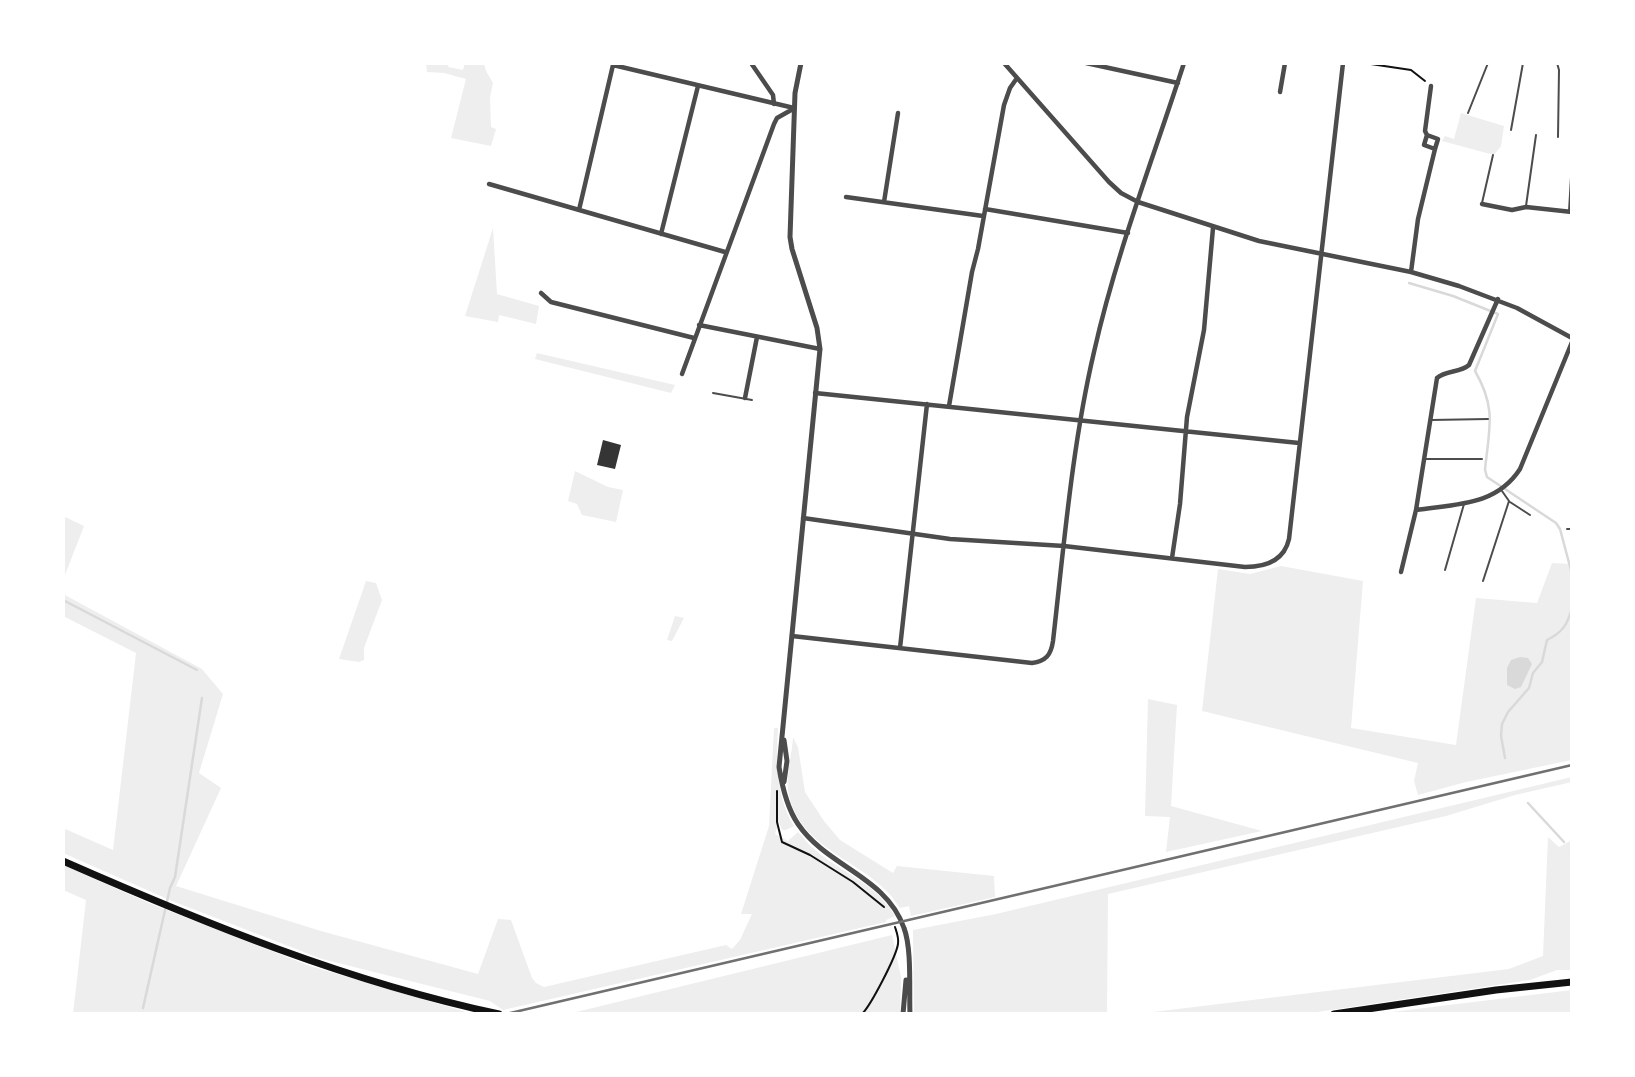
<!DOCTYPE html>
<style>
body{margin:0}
#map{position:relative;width:1635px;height:1077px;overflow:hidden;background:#fff;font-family:"Source Sans 3",sans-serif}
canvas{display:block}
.frame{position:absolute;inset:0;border:65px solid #fff;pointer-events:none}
</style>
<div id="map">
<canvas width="1635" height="1077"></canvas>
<div class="frame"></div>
</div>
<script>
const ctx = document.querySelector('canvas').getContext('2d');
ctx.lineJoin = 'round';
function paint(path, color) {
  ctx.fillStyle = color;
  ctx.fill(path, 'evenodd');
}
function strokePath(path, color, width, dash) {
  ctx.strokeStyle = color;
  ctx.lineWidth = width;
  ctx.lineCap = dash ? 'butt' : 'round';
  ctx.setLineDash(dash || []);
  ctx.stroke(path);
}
paint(new Path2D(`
 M 426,63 L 449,63 L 448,67 L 463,70 L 465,63 L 484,63 L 486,71 L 493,83 L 490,97 L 491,127 L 496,129 L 491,146 L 451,138 L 466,79 L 444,73 L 427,72 Z
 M 1461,113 L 1504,126 L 1501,146 L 1494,155 L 1442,141 L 1445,136 L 1454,139 Z
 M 493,228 L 497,294 L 539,306 L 536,324 L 499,315 L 498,322 L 465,316 Z
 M 537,353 L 675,385 L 671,393 L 535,359 Z
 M 575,471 L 608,487 L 623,490 L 616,522 L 582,515 L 577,504 L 568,501 Z
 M 63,516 L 84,526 L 63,580 Z
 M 1552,563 L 1572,564 L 1572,760 L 1466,782 L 1418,795 L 1414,781 L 1418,763 L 1202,711 L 1218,569 L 1250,574 L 1281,566 L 1363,581 L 1351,728 L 1456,745 L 1476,598 L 1537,603 Z
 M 366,581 L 376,583 L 382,600 L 364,648 L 364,660 L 359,662 L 339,659 Z
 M 63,594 L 202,669 L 223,694 L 199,773 L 221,788 L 176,886 L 321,931 L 478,974 L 498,919 L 511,920 L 532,978 L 536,983 L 544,987 L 726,945 L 732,949 L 740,940 L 752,914 L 741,914 L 769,826 L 774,728 L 778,728 C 776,761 776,797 794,826 L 786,830 L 782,830 L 779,822 L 775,834 L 788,841 L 798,832 C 803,837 808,844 814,849 C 842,874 874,881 895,916 L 886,920 L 886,922 L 503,1010 L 490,1001 L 322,959 L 172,901 L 63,853 L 63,828 L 113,850 L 136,653 L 63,616 Z
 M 675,616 L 684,618 L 672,641 L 667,640 Z
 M 1148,699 L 1177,705 L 1171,806 L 1262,831 L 1166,852 L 1170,817 L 1145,816 Z
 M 793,737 L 798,747 L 805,792 L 824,821 L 840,840 L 893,873 L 897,866 L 994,876 L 995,897 L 911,916 L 909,906 L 900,908 C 872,861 802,854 789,795 C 785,779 792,755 793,737 Z
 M 1572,777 L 1572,782 L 1515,795 L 1446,816 L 1108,894 L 1107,1014 L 914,1014 L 913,930 L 996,914 Z
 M 1548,837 L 1559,847 L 1572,840 L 1572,970 L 1557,970 L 1530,980 L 1304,1014 L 1136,1014 L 1509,969 L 1543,956 Z
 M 63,865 L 151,904 L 310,966 L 473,1014 L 73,1014 L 86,900 L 63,890 Z
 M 892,935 L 901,977 L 900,1014 L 568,1014 Z
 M 1572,990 L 1572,1014 L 1375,1014 Z`), '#eee');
paint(new Path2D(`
 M 1520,657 L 1528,658 L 1532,664 L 1521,687 L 1515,689 L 1507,685 L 1507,668 L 1511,660 Z`), '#d9d9d9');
strokePath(new Path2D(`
 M 1409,283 L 1453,296 L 1498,314 L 1475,371 C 1497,409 1489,428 1485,470 L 1487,477 L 1556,523 L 1560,529 L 1572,574
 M 63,600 L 197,670
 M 1505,758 L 1501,736 L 1502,724 L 1508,712 L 1529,688 L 1533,673 L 1542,662 L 1547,640 C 1563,632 1568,624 1572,607
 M 1528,803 L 1564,842
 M 1571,850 L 1572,851
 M 143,1008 L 170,888 L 175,877 L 202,698`), '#d9d9d9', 2.5);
paint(new Path2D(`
 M 603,440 L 621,445 L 615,469 L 597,465 Z`), '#353535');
strokePath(new Path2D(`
 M 1364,63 L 1411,70 L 1425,81
 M 777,791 L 777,822 L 782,842 L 810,855 L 853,882 L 884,907
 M 772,1014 L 775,1014
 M 862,1014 C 871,1005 896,957 898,944 C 899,938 897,933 895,927`), '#111', 2);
strokePath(new Path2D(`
 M 1557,63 L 1559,70 L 1558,137
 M 1468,113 L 1488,63
 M 1511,130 L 1523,63
 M 1482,203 L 1493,155
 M 1526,206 L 1536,135
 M 1569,211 L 1572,160
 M 713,393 L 752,400
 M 1431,420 L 1488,419
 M 1425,459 L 1482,459
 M 1510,502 L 1530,515
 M 1567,529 L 1572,529
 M 1445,570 L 1464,504
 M 1483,581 L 1509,501 L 1502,491`), '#4c4c4c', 2);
strokePath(new Path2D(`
 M 751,63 L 773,95 L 774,104
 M 1004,63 L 1109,182 L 1121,193 L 1138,202 L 1259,241 L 1411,272 L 1459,286 L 1517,308 L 1572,338
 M 1086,63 L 1178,83
 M 1280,92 L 1285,63
 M 1427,135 L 1438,139 L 1435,149 L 1424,145 L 1427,135 L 1425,131 L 1431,86
 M 489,184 L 725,252
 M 846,197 L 983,216
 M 884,202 L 898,113
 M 1482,204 L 1512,210 L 1526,207 L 1572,212
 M 985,209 L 1128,233
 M 579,210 L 613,65 L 794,108
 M 661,234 L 698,86
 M 1411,272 L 1418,219 L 1435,149
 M 541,293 L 551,302 L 694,338
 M 699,325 L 820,349
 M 682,374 L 774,124 L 777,118 L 793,109
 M 815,393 L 1299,443
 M 745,398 L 757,337
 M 949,406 L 972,272 L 978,249 L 1004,105 L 1010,88 L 1017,78
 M 1416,510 C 1456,504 1496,506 1520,469 L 1572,342
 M 803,518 L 950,539 L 1064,546 L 1245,567 C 1266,567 1284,561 1289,539 L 1343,63
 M 1172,558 L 1180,504 L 1187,417 L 1204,330 L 1213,228
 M 1401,572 L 1416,510 L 1437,378 C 1446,370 1460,373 1469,365 L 1498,299
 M 792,636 L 1032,663 C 1046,661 1051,655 1053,641 C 1064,545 1072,446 1094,352 C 1116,254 1153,159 1184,63
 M 900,648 L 927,404`), '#4c4c4c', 4.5);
strokePath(new Path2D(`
 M 801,63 L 795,93 L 790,237 L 792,249 L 817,328 L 820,349 L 779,767 C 782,786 787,808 798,824 C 827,867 886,876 904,928 C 912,949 909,990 910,1014
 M 784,740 L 787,761 L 784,782
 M 903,1014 L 906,980`), '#4c4c4c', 5);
strokePath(new Path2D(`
 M 63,861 C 204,923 348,982 499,1014
 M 1334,1014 L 1496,990 L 1572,982`), '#111', 7);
strokePath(new Path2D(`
 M 506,1014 L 1572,765`), '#707070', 2.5);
</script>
